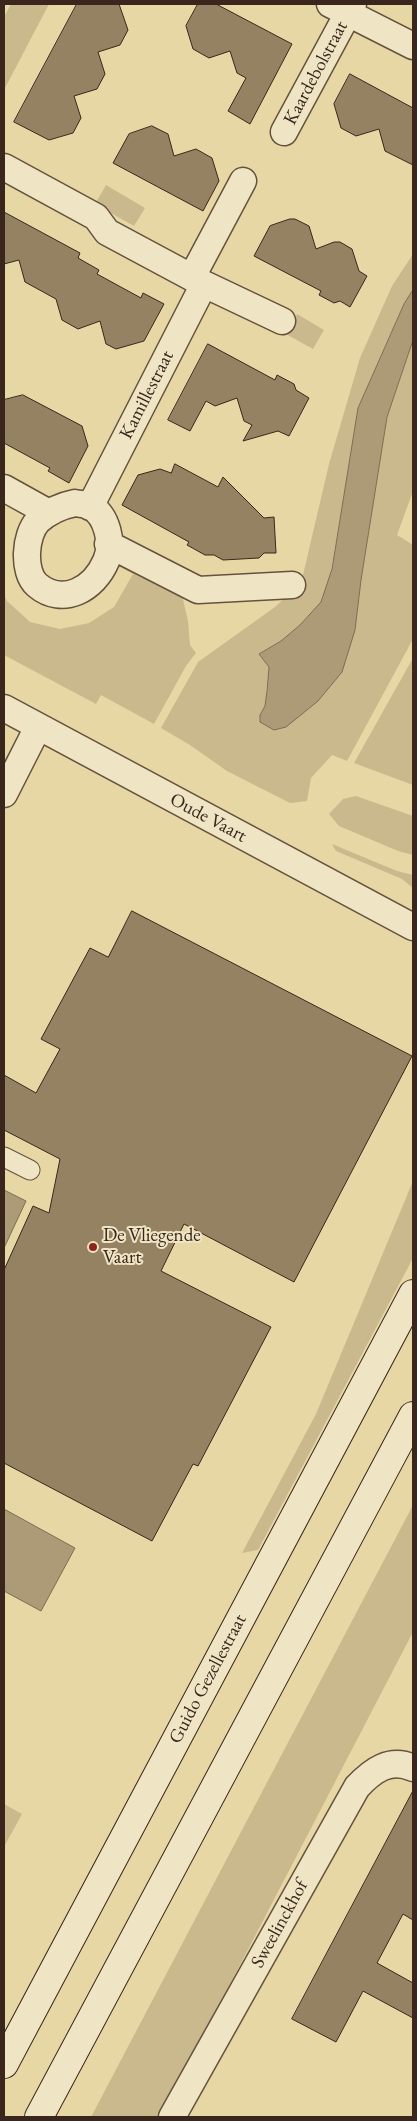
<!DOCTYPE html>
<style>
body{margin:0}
#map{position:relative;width:417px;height:2121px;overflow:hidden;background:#e7d7a4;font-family:"EB Garamond",serif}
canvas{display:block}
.frame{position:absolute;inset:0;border:5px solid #3a261c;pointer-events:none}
</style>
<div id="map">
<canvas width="417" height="2121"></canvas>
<div class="frame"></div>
</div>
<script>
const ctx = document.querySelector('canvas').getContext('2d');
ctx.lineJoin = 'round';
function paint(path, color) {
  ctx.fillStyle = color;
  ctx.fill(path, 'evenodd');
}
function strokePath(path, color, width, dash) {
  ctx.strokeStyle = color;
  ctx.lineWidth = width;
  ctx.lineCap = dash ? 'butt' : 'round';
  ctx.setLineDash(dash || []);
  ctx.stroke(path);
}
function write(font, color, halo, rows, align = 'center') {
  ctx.font = font + ' "EB Garamond",serif';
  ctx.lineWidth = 4;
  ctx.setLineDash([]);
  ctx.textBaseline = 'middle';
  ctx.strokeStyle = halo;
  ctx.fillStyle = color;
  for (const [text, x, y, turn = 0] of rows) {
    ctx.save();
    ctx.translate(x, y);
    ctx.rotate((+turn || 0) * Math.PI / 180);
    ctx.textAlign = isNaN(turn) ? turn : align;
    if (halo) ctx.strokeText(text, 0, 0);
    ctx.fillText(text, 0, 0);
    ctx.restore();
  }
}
paint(new Path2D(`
 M 11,4 L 49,4 L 4,90 L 4,17 Z
 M 106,185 L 145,208 L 134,226 L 95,204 Z
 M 413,254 L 413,290 L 404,304 L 358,408 L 331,572 L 321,603 L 300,625 L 281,641 L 259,654 L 269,667 L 265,706 L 260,715 L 355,630 L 361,580 L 387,417 L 413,340 L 413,491 L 397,535 L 413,545 L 413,639 L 347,761 L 332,755 L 311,778 L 307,801 L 290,803 L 227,771 L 190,745 L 161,728 L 198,662 L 275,607 L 294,589 L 303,575 L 329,464 L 360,358 L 392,286 Z
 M 297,314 L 324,330 L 313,349 L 286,334 Z
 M 114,558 L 181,591 L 188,621 L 190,645 L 196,653 L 186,666 L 154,724 L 101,695 L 96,704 L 4,655 L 4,595 L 7,601 L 30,622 L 60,629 L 89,623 L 114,607 L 133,574 L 107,560 Z
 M 413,658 L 413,785 L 354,763 Z
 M 356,796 L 413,816 L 413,855 L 398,851 L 339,826 L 329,814 L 343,799 Z
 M 332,844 L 397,871 L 413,875 L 413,888 L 402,879 L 336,851 Z
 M 413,1181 L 413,1258 L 258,1550 L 242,1553 L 316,1414 Z
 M 413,1505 L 413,1632 L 161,2117 L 91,2117 Z
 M 4,1804 L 22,1814 L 4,1847 Z`), '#cab98d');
const water = new Path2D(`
 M 413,290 L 413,340 L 387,417 L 361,580 L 355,630 L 342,672 L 318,701 L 286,727 L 274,730 L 260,722 L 260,715 L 265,706 L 267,691 L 269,667 L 259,654 L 281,641 L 300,625 L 321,602 L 332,569 L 358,408 L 404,304 Z
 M 4,1190 L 26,1201 L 4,1248 Z
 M 4,1509 L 75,1548 L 41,1611 L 4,1591 Z`);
paint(water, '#ac9b76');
strokePath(water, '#7e6c52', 1);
const building = new Path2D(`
 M 77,4 L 119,4 L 128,30 L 120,45 L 98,52 L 105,74 L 97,89 L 74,96 L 81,118 L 73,133 L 49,140 L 14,122 Z
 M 198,4 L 216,4 L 292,44 L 250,124 L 228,111 L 246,78 L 237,73 L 230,51 L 209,58 L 193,49 L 186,26 Z
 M 350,74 L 413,108 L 413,165 L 385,151 L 379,129 L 356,136 L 341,128 L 334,104 Z
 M 152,126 L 168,134 L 174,156 L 196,149 L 212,158 L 219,181 L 203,211 L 113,163 L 129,134 Z
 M 4,212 L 80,253 L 78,258 L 99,270 L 97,274 L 141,298 L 143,293 L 164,304 L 144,341 L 116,349 L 106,344 L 100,321 L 78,329 L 62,320 L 56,299 L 25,282 L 19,260 L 4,264 Z
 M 290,219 L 295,219 L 309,226 L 316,249 L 334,242 L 340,242 L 352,249 L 359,271 L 367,276 L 350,307 L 340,301 L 334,303 L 319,295 L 321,291 L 254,256 L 270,226 Z
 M 208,344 L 275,380 L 277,375 L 294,384 L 296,390 L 309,398 L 289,436 L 278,431 L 243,441 L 252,425 L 244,421 L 237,398 L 215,406 L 206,401 L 190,431 L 168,420 Z
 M 23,395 L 82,426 L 88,446 L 69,483 L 48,471 L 50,468 L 4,443 L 4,400 Z
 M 175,464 L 218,487 L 223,477 L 264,518 L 274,517 L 276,553 L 264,553 L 259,558 L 223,560 L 214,555 L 205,555 L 187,545 L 189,542 L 122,505 L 138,475 L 160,469 L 171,473 Z
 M 132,911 L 412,1056 L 294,1282 L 184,1224 L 161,1271 L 271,1327 L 198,1466 L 193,1464 L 152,1541 L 4,1463 L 4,1270 L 33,1206 L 49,1213 L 60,1159 L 4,1130 L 4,1075 L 36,1093 L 60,1049 L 41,1039 L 90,948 L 108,957 Z
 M 413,1791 L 413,1920 L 403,1914 L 377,1963 L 413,1983 L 413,2018 L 363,1991 L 336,2042 L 292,2019 Z`);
paint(building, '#948263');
strokePath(building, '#3a261c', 1);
const pedestrian = new Path2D(`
 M 4,1157 L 30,1170`);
const minor = new Path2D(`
 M 330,4 L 413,46
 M 284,132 L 353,4
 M 4,167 L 96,217 L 107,232 L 204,284 L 282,321
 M 192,277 L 243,181
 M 4,488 L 49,513
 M 75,503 C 79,504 86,504 90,506 C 107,515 114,544 106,561 C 94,589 63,607 37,585 C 22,572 25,534 38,521 C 49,511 60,506 75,503 Z
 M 90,507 L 204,284
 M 108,544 L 198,590 L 292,585
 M 4,708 L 413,927
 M 4,794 L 38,727
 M 172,2117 L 357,1787 C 372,1771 390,1757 413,1768`);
const secondary = new Path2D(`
 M 4,2064 L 413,1294
 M 39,2117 L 413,1416`);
strokePath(pedestrian, '#65523e', 21);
strokePath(minor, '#65523e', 29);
strokePath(secondary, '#3a261c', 30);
strokePath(pedestrian, '#efe5c4', 19);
strokePath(minor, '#efe5c4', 26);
strokePath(secondary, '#efe5c4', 28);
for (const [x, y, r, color] of [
 [93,1247,5,"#8f2418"]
]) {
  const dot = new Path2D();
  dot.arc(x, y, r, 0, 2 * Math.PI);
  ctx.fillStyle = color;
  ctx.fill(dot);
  strokePath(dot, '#efe5c4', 2);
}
write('19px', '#3a261c', '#efe5c4', [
 ["Kaardebolstraat",316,73,-62],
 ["Kamillestraat",147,395,-63],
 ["Oude Vaart",208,818,28],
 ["Guido Gezellestraat",208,1679,-62],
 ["Sweelinckhof",280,1924,-61]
]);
write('19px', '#3a261c', '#efe5c4', [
 ["De Vliegende",103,1236],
 ["Vaart",103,1258]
], 'left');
</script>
